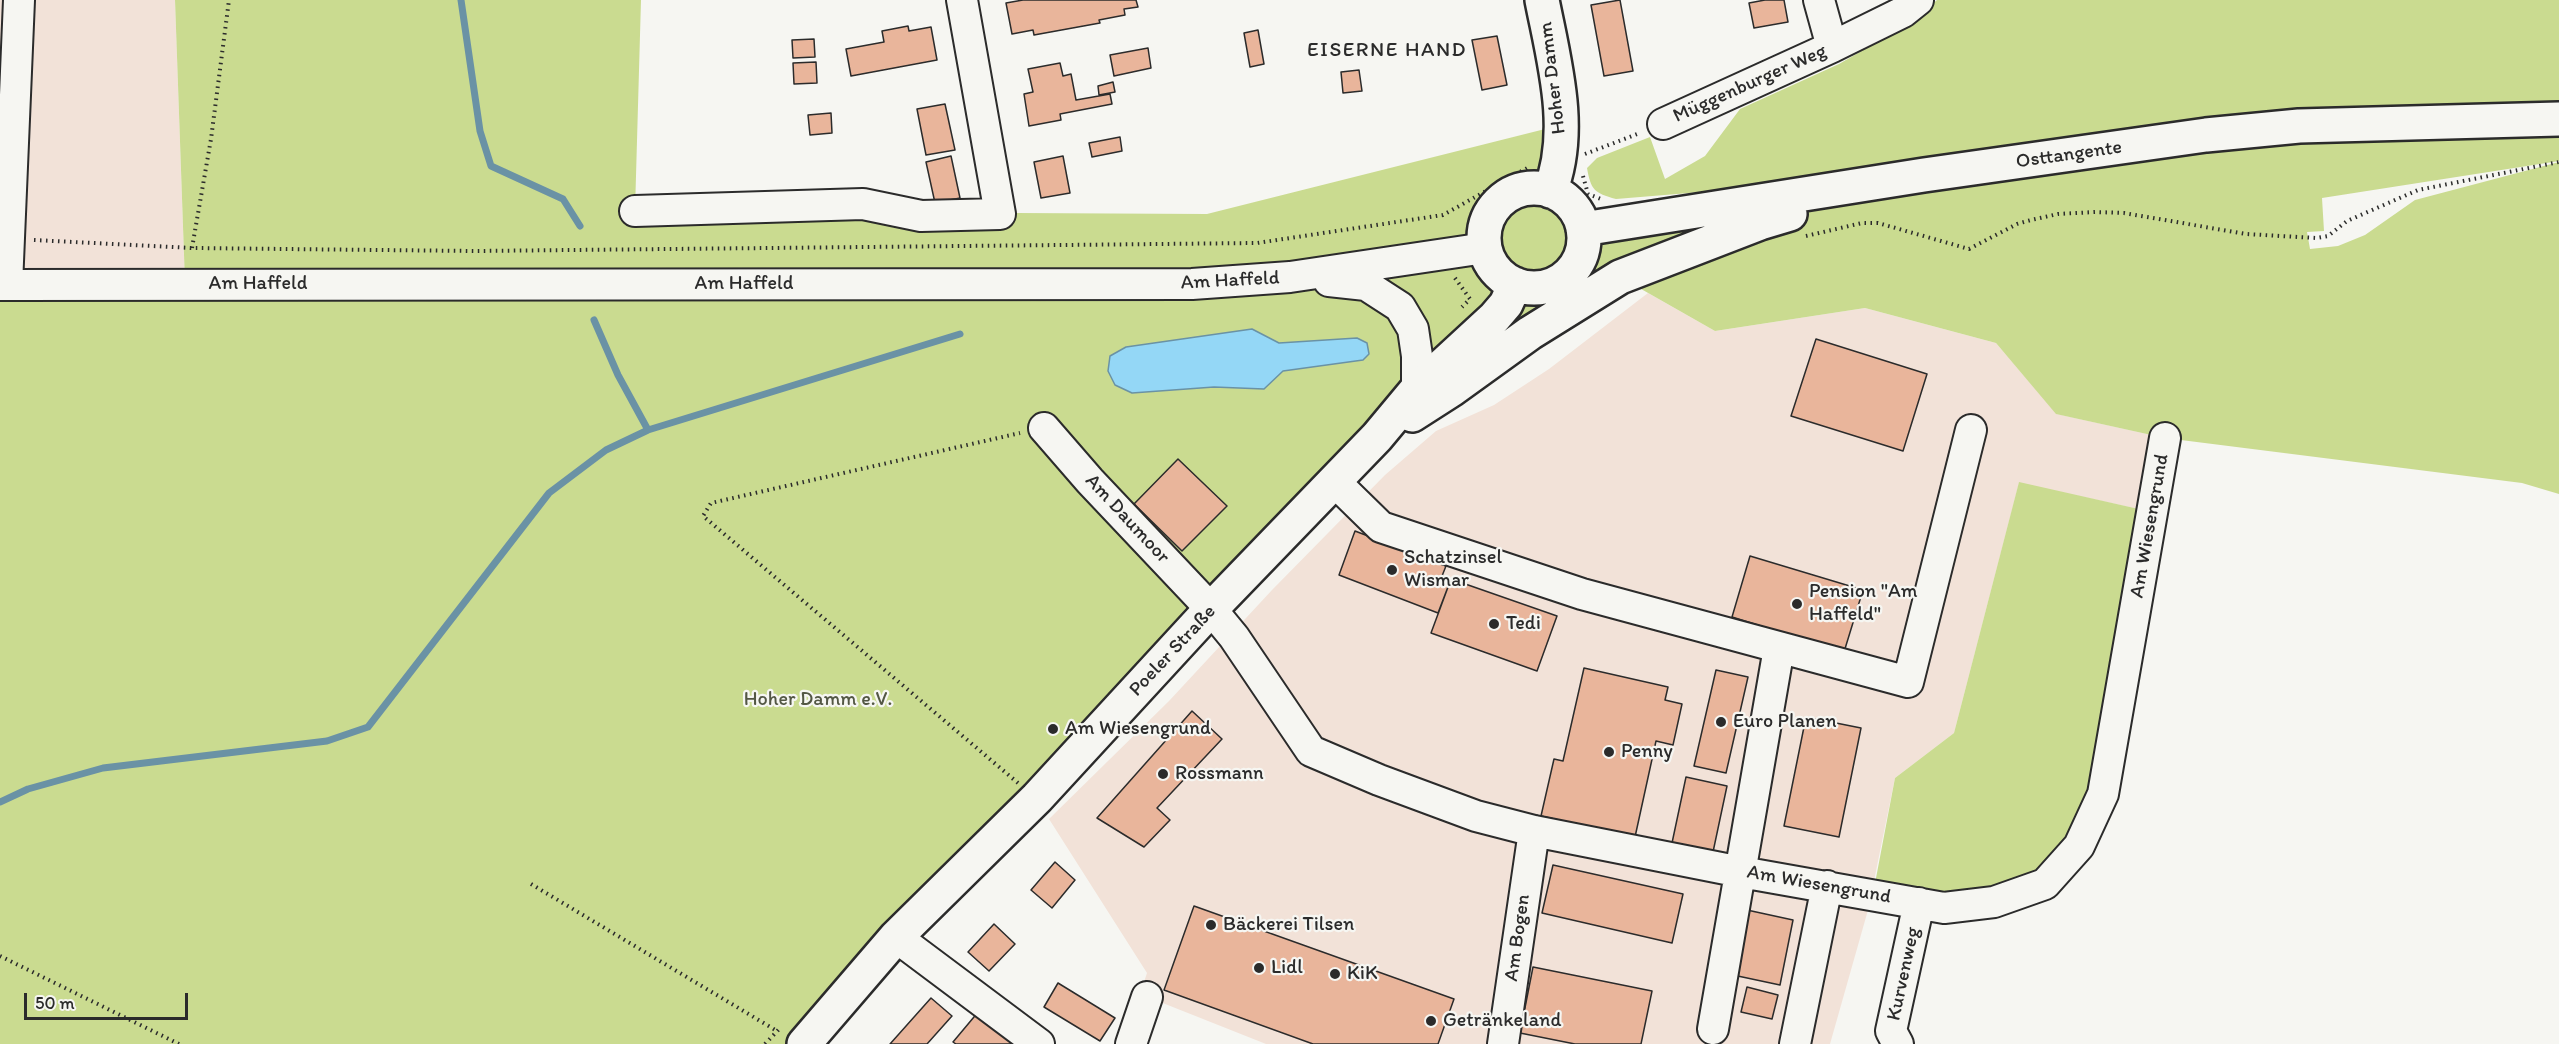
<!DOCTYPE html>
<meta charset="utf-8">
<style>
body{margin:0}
#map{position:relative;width:2559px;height:1044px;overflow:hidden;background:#f6f6f2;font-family:Itim,sans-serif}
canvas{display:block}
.scale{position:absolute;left:24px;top:993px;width:164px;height:27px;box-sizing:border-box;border:3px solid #2b2b2b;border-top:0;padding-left:8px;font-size:18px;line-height:21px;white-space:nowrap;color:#2b2b2b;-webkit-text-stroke:4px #f6f6f2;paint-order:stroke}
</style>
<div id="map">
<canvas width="2559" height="1044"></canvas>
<div class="scale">50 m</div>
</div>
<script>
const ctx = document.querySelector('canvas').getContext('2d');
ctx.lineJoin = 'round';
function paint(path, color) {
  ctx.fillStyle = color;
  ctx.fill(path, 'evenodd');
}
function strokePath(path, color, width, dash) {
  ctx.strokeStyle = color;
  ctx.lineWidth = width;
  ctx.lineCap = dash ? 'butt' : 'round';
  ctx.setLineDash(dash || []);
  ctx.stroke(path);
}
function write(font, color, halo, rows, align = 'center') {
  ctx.font = font + ' Itim,sans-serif';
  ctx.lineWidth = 4.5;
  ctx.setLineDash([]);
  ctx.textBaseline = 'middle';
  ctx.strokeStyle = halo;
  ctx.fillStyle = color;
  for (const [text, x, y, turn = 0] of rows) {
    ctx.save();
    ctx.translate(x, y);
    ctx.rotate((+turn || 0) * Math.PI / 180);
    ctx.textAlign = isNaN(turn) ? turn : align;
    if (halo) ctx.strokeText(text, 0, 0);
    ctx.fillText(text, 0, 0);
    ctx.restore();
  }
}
paint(new Path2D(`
 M 0,0 L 175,0 L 185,284 L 0,285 Z
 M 1648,293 L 1715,331 L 1865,308 L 1996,343 L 2057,414 L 2165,438 L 2152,512 L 2019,483 L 1954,733 L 1895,778 L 1868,910 L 1830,1044 L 1266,1044 L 1140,994 L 1147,973 L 1049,819 L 1169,701 L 1272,590 L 1385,475 L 1436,431 L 1494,405 L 1549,369 Z`), '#f2e2d8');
paint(new Path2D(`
 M 175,0 L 641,0 L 635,211 L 1207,214 L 1561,125 L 1561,187 C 1578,197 1583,208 1588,227 L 1774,186 L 1616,199 C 1594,193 1591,190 1587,168 L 1597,158 L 1650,137 L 1665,179 L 1705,156 L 1740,109 L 1839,64 L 1910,23 L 1937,0 L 2559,0 L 2559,161 L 2322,198 L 2324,231 L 2307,232 L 2310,249 L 2338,246 L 2365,235 L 2415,200 L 2559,162 L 2559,494 L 2522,483 L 2165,438 L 2056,414 L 1996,343 L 1865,308 L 1715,331 L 1620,277 L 1377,437 L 804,1044 L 0,1044 L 0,285 L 185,283 Z
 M 2019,482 L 2152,512 L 2079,846 L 1994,902 L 1873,894 L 1895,778 L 1954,733 Z`), '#cadb90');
const water = new Path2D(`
 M 1252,329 L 1279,343 L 1357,338 L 1367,343 L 1369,354 L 1363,360 L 1283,371 L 1264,389 L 1214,387 L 1132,393 L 1115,385 L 1108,371 L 1110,356 L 1126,347 Z`);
paint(water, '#94d7f6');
strokePath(water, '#6a92a5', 1.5);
strokePath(new Path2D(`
 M 461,0 L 480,131 L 491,166 L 563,199 L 580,226
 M 594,320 L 618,375 L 648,430
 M 0,802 L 28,789 L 103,768 L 327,741 L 368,727 L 549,493 L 606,450 L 648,430 L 960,334`), '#6a92a5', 7);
const building = new Path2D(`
 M 1023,0 L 1136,0 L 1138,7 L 1124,9 L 1125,15 L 1099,20 L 1100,23 L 1034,35 L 1033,30 L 1012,34 L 1006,3 Z
 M 1620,0 L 1633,71 L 1604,76 L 1591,5 Z
 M 1765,0 L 1784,0 L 1788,22 L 1754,28 L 1749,3 Z
 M 908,26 L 909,31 L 931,27 L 937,60 L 851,76 L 846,49 L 884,42 L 882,31 Z
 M 1258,30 L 1264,64 L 1250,67 L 1244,33 Z
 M 1497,36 L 1507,85 L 1482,90 L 1472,40 Z
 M 814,39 L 815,57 L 793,58 L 792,40 Z
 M 1148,48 L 1151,68 L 1114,76 L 1110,55 Z
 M 816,62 L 817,83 L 794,84 L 793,63 Z
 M 1060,63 L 1063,76 L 1071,74 L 1076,100 L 1110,94 L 1112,104 L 1060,114 L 1061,120 L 1029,126 L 1024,94 L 1033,92 L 1028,69 Z
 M 1359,70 L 1362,91 L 1343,93 L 1341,72 Z
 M 1113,82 L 1115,92 L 1099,95 L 1098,86 Z
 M 945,104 L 955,150 L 926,155 L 917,109 Z
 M 831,113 L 832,133 L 810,135 L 808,115 Z
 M 1120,137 L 1122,151 L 1092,157 L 1089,143 Z
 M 951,156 L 960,198 L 935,203 L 926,162 Z
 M 1063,156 L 1070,193 L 1041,198 L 1034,162 Z
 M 1816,339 L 1927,374 L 1903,451 L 1791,416 Z
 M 1178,459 L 1227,506 L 1182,551 L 1134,504 Z
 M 1355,531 L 1446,566 L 1442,576 L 1451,579 L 1438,613 L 1339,575 Z
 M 1750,556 L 1863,590 L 1844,652 L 1732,617 Z
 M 1451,579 L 1557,616 L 1537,671 L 1431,633 Z
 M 1584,668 L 1668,687 L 1665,700 L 1682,704 L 1673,745 L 1656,741 L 1635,837 L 1541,816 L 1554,759 L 1563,761 Z
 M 1716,670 L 1748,677 L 1726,773 L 1694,766 Z
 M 1192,711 L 1222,739 L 1157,808 L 1170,820 L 1144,847 L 1097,818 Z
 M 1806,717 L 1861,728 L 1839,837 L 1784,826 Z
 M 1686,777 L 1727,786 L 1713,852 L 1672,843 Z
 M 1055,862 L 1075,880 L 1052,908 L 1031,890 Z
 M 1553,865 L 1683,894 L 1672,943 L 1542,913 Z
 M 1194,906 L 1454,999 L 1438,1044 L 1313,1044 L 1164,990 Z
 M 1747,910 L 1793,920 L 1780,985 L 1733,975 Z
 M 994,924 L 1015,944 L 989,971 L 968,952 Z
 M 1533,967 L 1652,991 L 1641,1044 L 1575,1044 L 1520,1033 Z
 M 1058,983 L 1115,1018 L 1100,1041 L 1044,1007 Z
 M 1747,987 L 1778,995 L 1772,1019 L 1741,1012 Z
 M 931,998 L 952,1016 L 927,1044 L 890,1044 Z
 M 979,1011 L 1014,1039 L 1010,1044 L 956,1044 L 953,1042 Z`);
paint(building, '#e9b59b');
strokePath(building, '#2b2b2b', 1.5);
const minor = new Path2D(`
 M 1819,0 L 1832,47
 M 1663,124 L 1832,47 L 1903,12 L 1918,0
 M 635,211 L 863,204 L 921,216 L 1000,214 L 962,0
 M 1329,281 L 1366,285 L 1400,307 L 1413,329 L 1417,356 L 1417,389
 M 0,285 L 1192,284 L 1290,277 L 1485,248
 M 7,285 L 19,0
 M 1044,428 L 1090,481 L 1211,609 L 1234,637 L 1311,751 L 1379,780 L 1476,816 L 1534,831 L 1741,872 L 1944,908 L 1994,902 L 2045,884 L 2079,846 L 2103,794 L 2165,438
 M 1334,481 L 1381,527 L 1582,594 L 1908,682 L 1971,430
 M 896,937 L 1039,1044
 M 1713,1029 L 1779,648
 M 1131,1044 L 1147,997
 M 1503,1044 L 1534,831
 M 1795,1044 L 1827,886
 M 1898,1044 L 1891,1031 L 1919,903`);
const major = new Path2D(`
 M 1542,0 C 1554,61 1574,131 1550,191
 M1484 238a50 50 0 1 1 100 0a50 50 0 1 1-100 0Z
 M 1583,229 L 1924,175 L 2206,135 L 2299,126 L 2559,119
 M 1412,415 L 1451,390 L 1530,333 L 1620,277 L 1760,223 L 1790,214
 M 804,1044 L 896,937 L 1037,798 L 1211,609 L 1377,437 L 1417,389 L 1494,318 L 1506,304 L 1515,284`);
strokePath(minor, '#2b2b2b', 34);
strokePath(major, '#2b2b2b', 38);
strokePath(new Path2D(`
 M 1585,154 L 1640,133
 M 1583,176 L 1588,194 L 1601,199
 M 1806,236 L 1862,223 L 1878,223 L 1969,249 L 2017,224 L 2031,220 L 2058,214 L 2095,212 L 2124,213 L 2246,234 L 2316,238 L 2328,236 L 2347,221 L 2418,190 L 2559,162
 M 34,240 L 192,248 L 474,251 L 1257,243 L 1443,215 L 1529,167
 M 192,248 L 211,139 L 229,0
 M 1455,278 L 1470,299 L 1462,307
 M 1018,783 L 703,516 L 711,503 L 1020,433
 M 531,884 L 777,1031
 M 0,956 L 179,1044
 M 765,1044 L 781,1027`), '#2b2b2b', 4, [1.5, 4.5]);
strokePath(minor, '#f6f6f2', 30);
strokePath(major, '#f6f6f2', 33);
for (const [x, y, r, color] of [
 [1392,570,6,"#2b2b2b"],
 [1797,604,6,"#2b2b2b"],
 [1494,624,6,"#2b2b2b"],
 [1721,722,6,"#2b2b2b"],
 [1053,729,6,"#2b2b2b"],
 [1609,752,6,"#2b2b2b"],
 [1163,774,6,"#2b2b2b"],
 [1211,925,6,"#2b2b2b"],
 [1259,968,6,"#2b2b2b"],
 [1335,974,6,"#2b2b2b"],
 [1431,1021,6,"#2b2b2b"]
]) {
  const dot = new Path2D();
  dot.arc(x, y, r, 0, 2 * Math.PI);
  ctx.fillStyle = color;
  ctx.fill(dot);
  strokePath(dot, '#f6f6f2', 2);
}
write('20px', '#2b2b2b', '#f6f6f2', [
 ["Hoher Damm",1553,78,-97],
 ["Müggenburger Weg",1750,84,-24],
 ["Osttangente",2069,155,-8],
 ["Am Haffeld",1230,281,-3],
 ["Am Haffeld",258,284],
 ["Am Haffeld",744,284],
 ["Am Daumoor",1127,519,47],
 ["Am Wiesengrund",2150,526,-80],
 ["Poeler Straße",1173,651,-47],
 ["Am Wiesengrund",1819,885,10],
 ["Am Bogen",1518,938,-82],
 ["Kurvenweg",1904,974,-78]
]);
write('20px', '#2b2b2b', '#f6f6f2', [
 ["Schatzinsel",1404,558],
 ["Wismar",1404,581],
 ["Pension \"Am",1809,592],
 ["Haffeld\"",1809,615],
 ["Tedi",1506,624],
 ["Euro Planen",1733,722],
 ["Am Wiesengrund",1065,729],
 ["Penny",1621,752],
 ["Rossmann",1175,774],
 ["Bäckerei Tilsen",1223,925],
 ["Lidl",1271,968],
 ["KiK",1347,974],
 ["Getränkeland",1443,1021]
], 'left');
write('20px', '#535744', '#f6f6f2', [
 ["Hoher Damm e.V.",818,700]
]);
ctx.letterSpacing = '1.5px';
write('21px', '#2b2b2b', '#f6f6f2', [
 ["EISERNE HAND",1387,51]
]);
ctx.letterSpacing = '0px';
</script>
